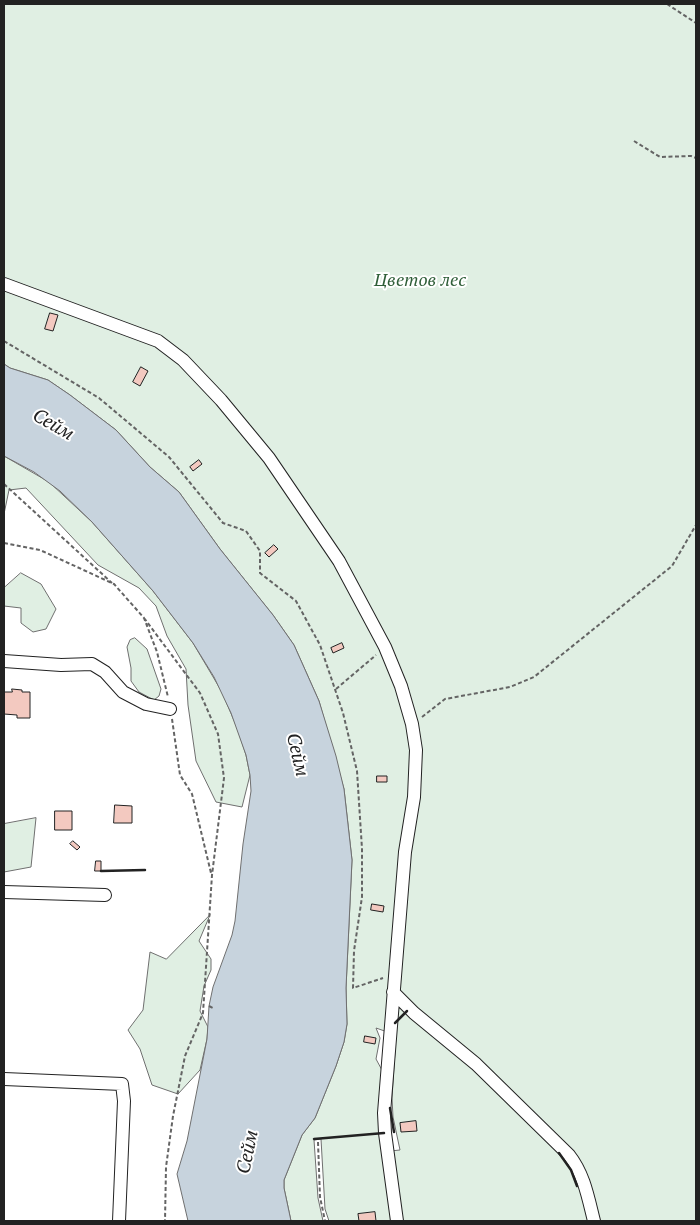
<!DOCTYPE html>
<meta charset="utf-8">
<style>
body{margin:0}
#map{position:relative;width:700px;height:1225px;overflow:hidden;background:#fff;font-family:"PT Serif",serif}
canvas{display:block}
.frame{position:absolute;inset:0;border:5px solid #222;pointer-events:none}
</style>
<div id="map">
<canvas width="700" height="1225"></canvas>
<div class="frame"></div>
</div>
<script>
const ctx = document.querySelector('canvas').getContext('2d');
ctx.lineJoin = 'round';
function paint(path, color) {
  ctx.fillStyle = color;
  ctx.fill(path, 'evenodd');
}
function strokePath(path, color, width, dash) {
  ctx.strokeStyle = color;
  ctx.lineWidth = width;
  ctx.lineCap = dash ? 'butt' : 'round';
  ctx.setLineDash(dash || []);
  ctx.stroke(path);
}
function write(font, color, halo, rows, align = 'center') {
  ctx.font = font + ' "PT Serif",serif';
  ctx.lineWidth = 4;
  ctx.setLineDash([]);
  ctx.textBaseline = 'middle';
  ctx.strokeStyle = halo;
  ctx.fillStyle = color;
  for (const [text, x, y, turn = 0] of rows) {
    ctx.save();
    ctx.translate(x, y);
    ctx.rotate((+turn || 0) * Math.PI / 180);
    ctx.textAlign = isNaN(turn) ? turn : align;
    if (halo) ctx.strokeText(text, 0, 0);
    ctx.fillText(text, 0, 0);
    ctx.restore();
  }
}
const green = new Path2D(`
 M 4,4 L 696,4 L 696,1221 L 401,1221 L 390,1151 L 400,1150 L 393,1117 L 392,1098 L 396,1035 L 376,1028 L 380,1038 L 376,1059 L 383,1072 L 393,1221 L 329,1221 L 325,1209 L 321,1139 L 314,1140 L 318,1198 L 323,1221 L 291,1221 L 284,1188 L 284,1180 L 302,1135 L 315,1118 L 336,1066 L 344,1042 L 347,1024 L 346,988 L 352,860 L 344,789 L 319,701 L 294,645 L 273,615 L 220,549 L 179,492 L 150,467 L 116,430 L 70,395 L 48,380 L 10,368 L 4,364 Z
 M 4,456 L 49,482 L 92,522 L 153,591 L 193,643 L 222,692 L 238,730 L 246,755 L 250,775 L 242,807 L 216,802 L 196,761 L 188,705 L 186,669 L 167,636 L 156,606 L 139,588 L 98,565 L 26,488 L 9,490 L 4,514 Z
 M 21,573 L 41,584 L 56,609 L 46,629 L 33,632 L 21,623 L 21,608 L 4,606 L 4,588 Z
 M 135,638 L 147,649 L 161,689 L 159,696 L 154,700 L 139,692 L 131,681 L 131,668 L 127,647 L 130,640 Z
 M 36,818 L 31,867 L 4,872 L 4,824 Z
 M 210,915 L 199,941 L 211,959 L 211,970 L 204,986 L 200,1011 L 208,1027 L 207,1039 L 200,1070 L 178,1094 L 152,1085 L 140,1049 L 128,1030 L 143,1010 L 150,952 L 166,959 Z`);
paint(green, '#e0efe3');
strokePath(green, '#6f6f6f', 1);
const water = new Path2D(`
 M 4,364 L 10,368 L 48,380 L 70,395 L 116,430 L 150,467 L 179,492 L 220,549 L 273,615 L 294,645 L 319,701 L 336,756 L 344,789 L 352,860 L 346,988 L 347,1024 L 344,1042 L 336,1066 L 315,1118 L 302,1135 L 284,1180 L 284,1188 L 291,1221 L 188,1221 L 177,1174 L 187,1141 L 207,1039 L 209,1006 L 213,987 L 232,935 L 235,921 L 243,844 L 251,791 L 250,775 L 246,755 L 231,713 L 214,677 L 193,643 L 153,591 L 92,522 L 60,491 L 34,472 L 4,456 Z`);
paint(water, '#c7d3dd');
strokePath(water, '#6f6f6f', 1);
const building = new Path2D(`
 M 50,313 L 58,315 L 53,331 L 45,329 Z
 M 141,367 L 148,371 L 140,386 L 133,382 Z
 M 199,460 L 202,464 L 193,471 L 190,467 Z
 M 274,545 L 278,549 L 269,557 L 265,553 Z
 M 342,643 L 344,648 L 333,653 L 331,648 Z
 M 12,689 L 22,690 L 22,692 L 30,692 L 30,718 L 17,718 L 17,715 L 4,714 L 4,692 L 12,692 Z
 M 377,776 L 387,776 L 387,782 L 377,782 Z
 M 115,805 L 132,806 L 132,823 L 114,823 Z
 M 55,811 L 72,811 L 72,830 L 55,830 Z
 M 73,841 L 80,847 L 77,850 L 70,844 Z
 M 96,861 L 101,861 L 101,871 L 95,871 Z
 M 372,904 L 384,906 L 383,912 L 371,910 Z
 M 365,1036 L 376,1038 L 375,1044 L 364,1042 Z
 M 416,1121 L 417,1131 L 401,1132 L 400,1123 Z
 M 375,1212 L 376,1221 L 359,1221 L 358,1214 Z`);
paint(building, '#f3c9c0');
strokePath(building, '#222', 1);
const minor = new Path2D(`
 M 4,284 L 158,341 L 183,360 L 221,400 L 269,458 L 339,561 L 385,647 L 401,686 L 412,724 L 416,750 L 414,797 L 405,852 L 384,1113 L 385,1133 L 397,1221
 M 4,661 L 61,665 L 92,664 L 105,672 L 123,692 L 146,704 L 170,709
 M 4,892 L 105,895
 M 393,992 L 414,1013 L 476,1064 L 569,1155 C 584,1174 588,1197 594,1221
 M 4,1079 L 122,1084 L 124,1101 L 119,1221`);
strokePath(minor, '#222', 14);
strokePath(new Path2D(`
 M 667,4 L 696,23
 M 634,141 L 660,157 L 691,156 L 696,158
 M 4,341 L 99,398 L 169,457 L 223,523 L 246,531 L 260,551 L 260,573 L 296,601 L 320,645 L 343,713 L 357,771 L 362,849 L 362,897 L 354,951 L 353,988 L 383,978
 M 4,484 L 112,583
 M 4,543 L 40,550 L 114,584 L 144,618 L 157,652 L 168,697
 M 144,618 L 200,693 L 218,734 L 224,778 L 212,875 L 203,1013 L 185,1056 L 173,1116 L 166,1167 L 165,1221
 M 336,689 L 376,655
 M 422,717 L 445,699 L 510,687 L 534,677 L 672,566 L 696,525
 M 172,719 L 180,775 L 192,794 L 211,873
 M 209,1006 L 213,1008
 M 318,1142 L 320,1197 L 325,1221`), '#646464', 2, [4, 2.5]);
strokePath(minor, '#fff', 12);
strokePath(new Path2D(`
 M 101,871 L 145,870
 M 395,1023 L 407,1011
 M 390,1108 L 394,1132
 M 314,1139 L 384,1133
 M 559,1153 L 571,1170 L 577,1186`), '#222', 2.5);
write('italic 18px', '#2f5e38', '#fff', [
 ["Цветов лес",420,281]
]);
write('italic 19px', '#222', '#fff', [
 ["Сейм",53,425,30],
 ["Сейм",297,755,77],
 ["Сейм",248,1152,-78]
]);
</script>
